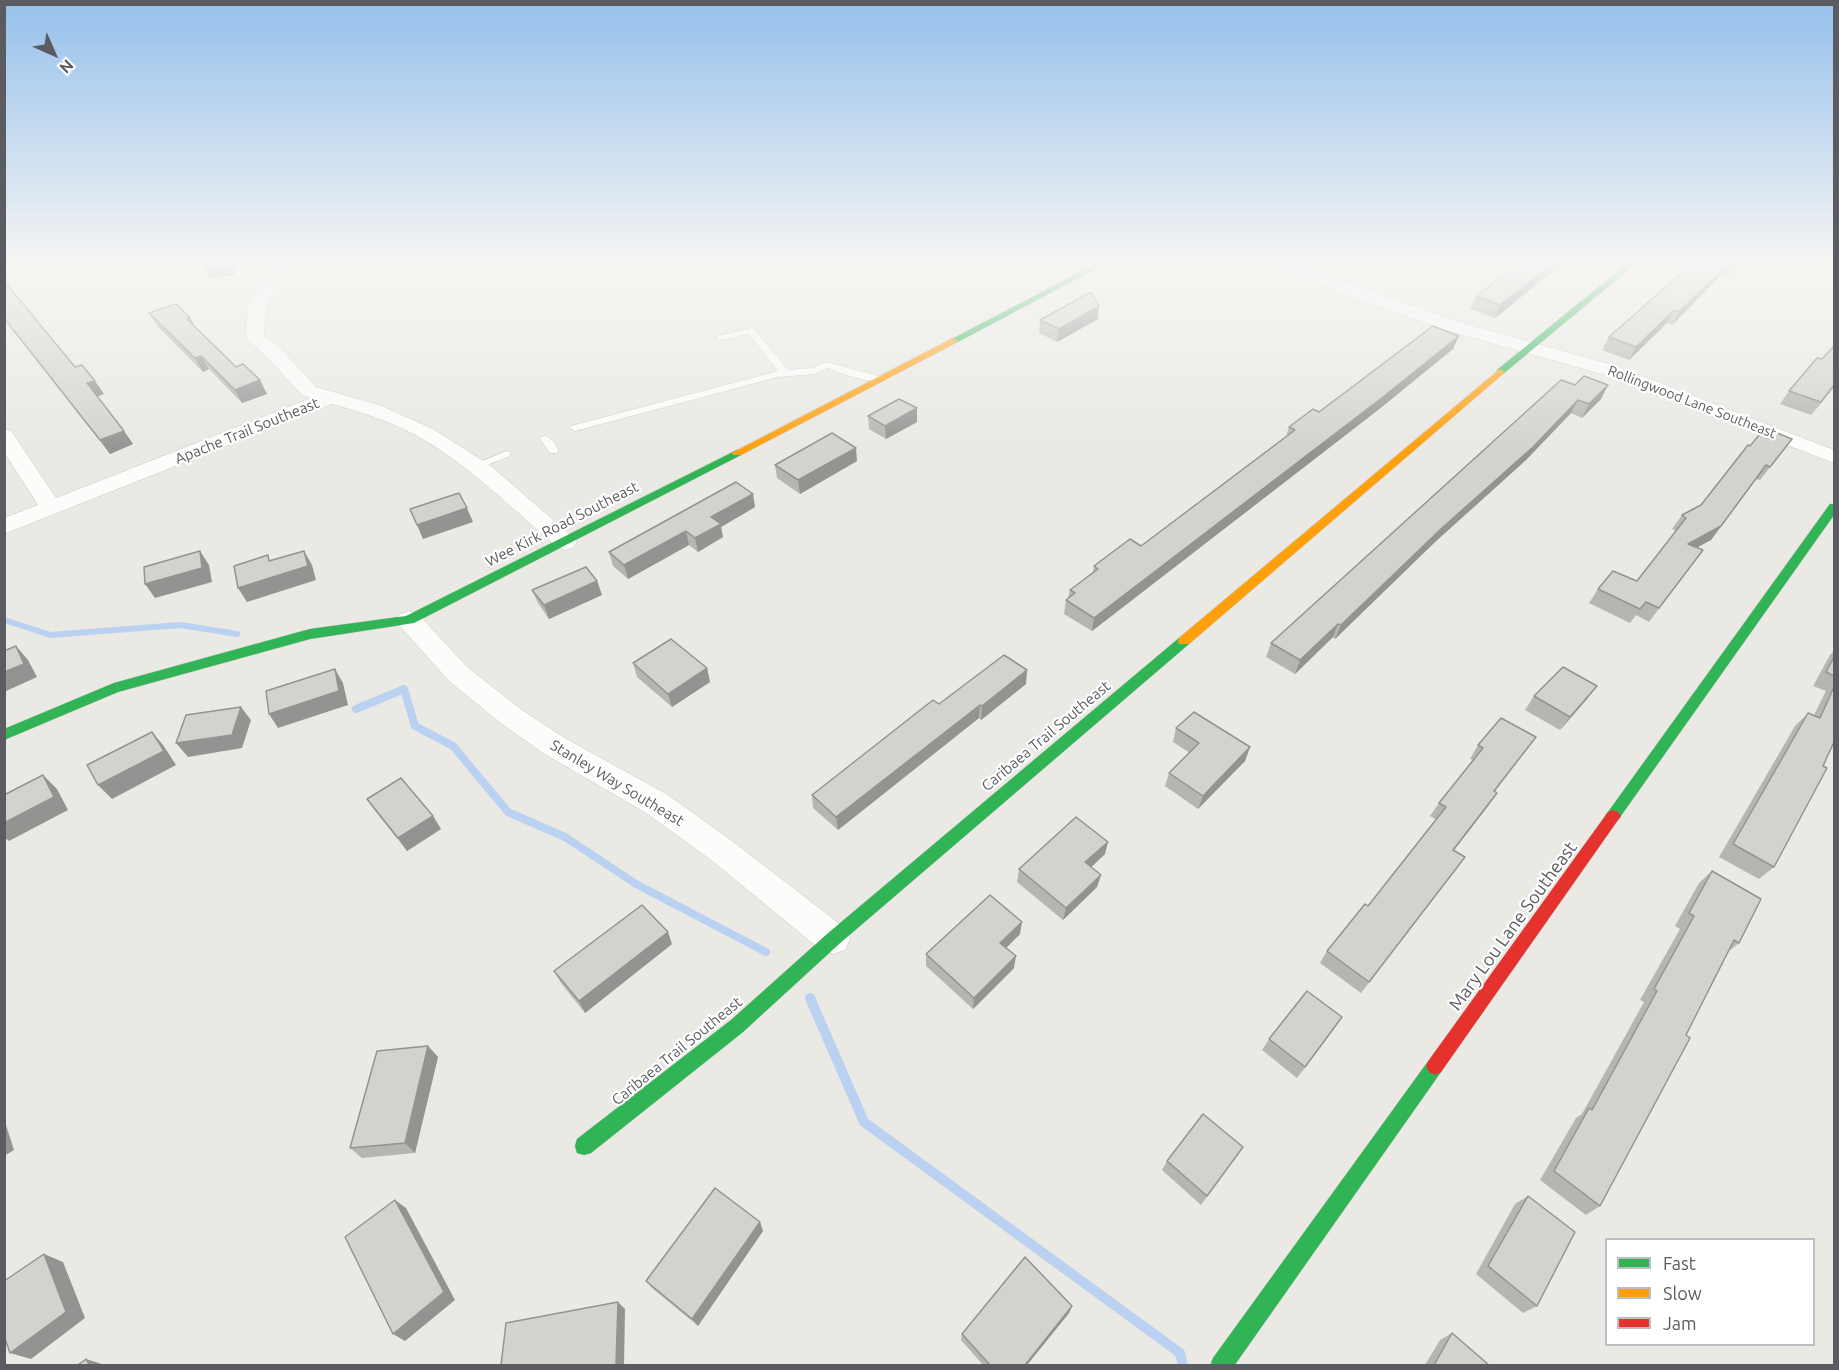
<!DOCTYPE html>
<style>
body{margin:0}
#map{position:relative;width:1839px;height:1370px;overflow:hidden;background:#eae9e4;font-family:Ubuntu,sans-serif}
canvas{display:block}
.frame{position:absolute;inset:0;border:6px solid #5a5c61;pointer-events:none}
.legend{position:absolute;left:1605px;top:1238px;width:210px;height:108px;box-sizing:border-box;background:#fff;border:2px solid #bdbec0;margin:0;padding:8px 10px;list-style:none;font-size:18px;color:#5a5c61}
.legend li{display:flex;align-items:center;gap:12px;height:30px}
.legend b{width:30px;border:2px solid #bdbec0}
.north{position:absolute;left:24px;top:24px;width:60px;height:60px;-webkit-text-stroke:4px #fff;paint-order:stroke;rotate:135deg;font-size:16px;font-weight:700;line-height:24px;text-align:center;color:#5a5c61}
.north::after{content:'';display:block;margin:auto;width:21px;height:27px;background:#5a5c61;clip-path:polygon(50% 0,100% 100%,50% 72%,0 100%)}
</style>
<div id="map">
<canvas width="1839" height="1370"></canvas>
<div class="frame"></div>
<ul class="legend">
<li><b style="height:8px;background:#30b455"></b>Fast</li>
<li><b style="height:8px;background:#ff9f0a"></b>Slow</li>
<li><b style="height:8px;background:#e5322d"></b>Jam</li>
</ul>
<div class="north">N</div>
</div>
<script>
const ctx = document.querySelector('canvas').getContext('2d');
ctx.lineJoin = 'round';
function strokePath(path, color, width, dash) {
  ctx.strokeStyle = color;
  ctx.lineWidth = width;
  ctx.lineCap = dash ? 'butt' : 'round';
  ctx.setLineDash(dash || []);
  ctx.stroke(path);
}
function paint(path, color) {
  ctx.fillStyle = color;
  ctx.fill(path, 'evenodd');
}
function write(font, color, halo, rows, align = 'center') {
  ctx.font = font + ' Ubuntu,sans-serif';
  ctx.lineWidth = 4.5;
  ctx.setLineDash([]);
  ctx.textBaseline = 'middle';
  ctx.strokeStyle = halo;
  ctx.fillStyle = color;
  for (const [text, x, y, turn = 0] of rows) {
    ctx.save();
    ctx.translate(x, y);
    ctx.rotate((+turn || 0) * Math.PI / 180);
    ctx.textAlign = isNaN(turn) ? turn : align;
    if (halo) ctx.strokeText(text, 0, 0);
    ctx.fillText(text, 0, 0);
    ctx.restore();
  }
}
strokePath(new Path2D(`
 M 4,620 L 51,635 L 180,625 L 237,634`), '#bad1f1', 6);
strokePath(new Path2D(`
 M 356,709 L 404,689 L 415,726 L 453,746 L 508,812 L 565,837 L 636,884 L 766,952`), '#bad1f1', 8);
strokePath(new Path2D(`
 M 810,998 L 864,1122 L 1180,1353 L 1183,1366`), '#bad1f1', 10);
const lane = new Path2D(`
 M 751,328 L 754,329 L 788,370 L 812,368 L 826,362 L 887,378 C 875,387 841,373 827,368 L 814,374 L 778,377 L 575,431 L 570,428 L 571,426 L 778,371 L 749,334 L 720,340 L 715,337 Z
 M 545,436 C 551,437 560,448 558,453 L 550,453 L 540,439 L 541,437 Z
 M 506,451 L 510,452 L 510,456 L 476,469 L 471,466 Z`);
const street = new Path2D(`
 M 275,262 L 291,262 L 266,306 L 264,336 L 281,349 L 316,387 L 379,405 L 433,429 L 491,466 L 573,537 L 577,542 L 573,547 L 565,550 L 557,547 C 513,509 470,466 419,437 C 392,422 362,412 332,404 L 4,534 L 4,518 L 38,505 L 4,452 L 4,429 L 11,431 L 56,498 L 311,398 L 302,395 L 267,357 L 246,338 L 248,306 Z
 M 1266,262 L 1289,262 L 1456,321 L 1616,366 L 1834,450 L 1834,463 L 1602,374 L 1442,329 L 1268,266 Z
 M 409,611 L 418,614 L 467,667 L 522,710 L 563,737 L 668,795 L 732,841 L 845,928 L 850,939 L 845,950 L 833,954 L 821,950 L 710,859 L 646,813 L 543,753 L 502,724 L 449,681 L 400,626 L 396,620 L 400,614 Z`);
const fast = new Path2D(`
 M 1099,262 L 1109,262 L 956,343 L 948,341 Z
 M 1629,262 L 1638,262 L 1503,374 L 1497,374 L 1497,370 Z
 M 737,450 L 742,453 L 741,455 L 414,623 L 310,639 L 118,692 L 4,740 L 4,729 L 114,683 L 310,629 L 406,616 Z
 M 1830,504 L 1834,504 L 1834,515 L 1618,820 L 1613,822 L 1608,820 L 1605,816 L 1608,812 Z
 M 1184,636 L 1190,641 L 1189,644 L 839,944 L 743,1032 L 591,1153 L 584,1155 L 577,1153 L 575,1146 L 577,1139 L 731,1020 L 827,934 L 1179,638 Z
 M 1435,1057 L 1441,1060 L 1444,1066 L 1441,1072 L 1234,1366 L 1210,1366 L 1213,1358 L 1429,1060 Z`);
const slow = new Path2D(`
 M 953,338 L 958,341 L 956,343 L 741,455 L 733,455 L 732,453 Z
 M 1500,369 L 1505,372 L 1503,374 L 1189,644 L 1179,644 L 1178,641 L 1179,638 Z`);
const jam = new Path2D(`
 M 1613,810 L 1618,812 L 1621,816 L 1618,820 L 1441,1072 L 1435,1075 L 1429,1072 L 1426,1066 L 1429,1060 L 1608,812 Z`);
strokePath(lane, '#c6c6c4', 1);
strokePath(street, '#c6c6c4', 1);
strokePath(fast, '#c7c6c5', 1);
strokePath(slow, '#c7c6c5', 1);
strokePath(jam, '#c7c6c5', 1);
paint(lane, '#fcfcfb');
paint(street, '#fcfcfb');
paint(fast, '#30b455');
paint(slow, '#ff9f0a');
paint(jam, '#e5322d');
paint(new Path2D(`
 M 1522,262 L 1568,262 L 1559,269 L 1557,268 L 1495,318 L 1470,309 L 1476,296 Z
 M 1694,262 L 1743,262 L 1729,276 L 1722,274 L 1672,325 L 1667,323 L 1629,360 L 1602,350 L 1609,337 Z
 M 4,281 L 75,367 L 104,394 L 97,396 L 124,431 L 133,444 L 110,454 L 4,319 Z
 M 149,313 L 190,318 L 196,328 L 236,367 L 267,394 L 242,403 L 209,369 L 203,372 L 157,326 Z
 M 1098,319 L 1057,342 L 1039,333 L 1040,320 Z
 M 1834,346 L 1834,387 L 1811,415 L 1780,404 L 1789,391 L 1822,359 Z
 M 1453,349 L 1378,410 L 1092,631 L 1064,614 L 1066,600 L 1068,598 L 1070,590 L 1093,572 L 1094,566 L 1141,546 L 1286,436 L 1289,427 L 1319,412 Z
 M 1575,385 L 1608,385 L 1601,399 L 1582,418 L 1571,413 L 1526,460 L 1435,542 L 1335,639 L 1333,637 L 1295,674 L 1266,657 L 1271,643 Z
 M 868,416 L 917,422 L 886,439 L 869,429 Z
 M 1792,439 L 1760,480 L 1756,479 L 1711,540 L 1696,547 L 1703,550 L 1649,622 L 1636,615 L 1630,623 L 1589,603 L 1598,589 L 1637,581 L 1676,531 L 1672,529 L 1682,515 L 1701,505 L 1750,446 Z
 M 857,461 L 800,494 L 777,478 L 775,465 Z
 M 755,507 L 721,527 L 723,537 L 698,552 L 689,545 L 628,579 L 613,566 L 609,552 Z
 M 597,581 L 602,595 L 549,619 L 538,603 L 532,590 Z
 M 1834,651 L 1834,742 L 1774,867 L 1759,879 L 1719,857 L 1795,726 L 1808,713 L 1814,715 L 1826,691 L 1813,686 L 1830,655 Z
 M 633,663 L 707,668 L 710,682 L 672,707 L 637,677 Z
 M 1026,684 L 981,720 L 979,718 L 838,830 L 813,808 L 812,795 L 939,704 Z
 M 1597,686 L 1587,699 L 1560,730 L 1525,710 L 1534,696 Z
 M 1176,728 L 1250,747 L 1245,761 L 1198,809 L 1165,786 L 1169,773 L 1190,753 L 1173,742 Z
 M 1478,745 L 1526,750 L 1495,791 L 1497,793 L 1488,806 L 1454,850 L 1465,857 L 1361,993 L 1320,963 L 1327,951 L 1368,906 L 1437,820 L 1430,816 L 1439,803 L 1473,760 L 1470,759 Z
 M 367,799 L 433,816 L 441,829 L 407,851 L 376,812 Z
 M 1105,854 L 1091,867 L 1101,875 L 1097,887 L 1063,920 L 1017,882 L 1019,869 Z
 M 1712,871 L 1739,943 L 1729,951 L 1686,1035 L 1600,1206 L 1586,1215 L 1540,1180 L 1576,1118 L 1582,1114 L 1644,1002 L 1640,1000 L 1680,929 L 1675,926 L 1699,883 Z
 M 1020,934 L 1006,948 L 1014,968 L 973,1009 L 926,966 L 926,954 Z
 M 672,944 L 585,1013 L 561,983 L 554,971 Z
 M 1334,1029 L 1297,1078 L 1262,1050 L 1269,1039 Z
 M 428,1046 L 438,1057 L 415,1153 L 362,1158 L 350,1148 Z
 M 1243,1147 L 1201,1205 L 1162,1170 L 1167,1161 Z
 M 1528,1196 L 1537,1306 L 1523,1313 L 1476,1274 L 1515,1204 Z
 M 760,1222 L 763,1231 L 698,1326 L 652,1288 L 646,1281 Z
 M 1072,1306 L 1069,1313 L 1027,1365 L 983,1365 L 961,1340 L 962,1334 Z
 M 1452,1333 L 1489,1365 L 1425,1365 L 1440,1340 Z`), '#b5b5b2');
paint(new Path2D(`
 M 228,262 L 237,262 L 234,275 L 210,278 L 204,266 Z
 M 1555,262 L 1560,262 L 1557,268 L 1495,318 L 1500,305 Z
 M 1563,262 L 1568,262 L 1559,269 Z
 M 1730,262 L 1722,274 L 1672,325 L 1679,312 Z
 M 1738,262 L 1743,262 L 1729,276 L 1736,264 Z
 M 1099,306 L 1098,319 L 1057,342 L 1059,329 Z
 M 1674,310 L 1667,323 L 1629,360 L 1636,347 Z
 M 190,318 L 198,331 L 187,319 Z
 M 1459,336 L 1453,349 L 1378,410 L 1092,631 L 1094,618 Z
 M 201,356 L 209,369 L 203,372 L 195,358 Z
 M 260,380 L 267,394 L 242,403 L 235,390 Z
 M 95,381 L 104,394 L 96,397 L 87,383 Z
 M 1608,385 L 1601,399 L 1582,418 L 1589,404 Z
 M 1834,385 L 1834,387 L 1811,415 L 1821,402 Z
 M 1578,400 L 1571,413 L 1526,460 L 1435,542 L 1335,639 L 1341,625 L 1442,528 Z
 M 917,408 L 917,422 L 886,439 L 885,426 Z
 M 124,431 L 133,444 L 110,454 L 100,440 Z
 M 856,448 L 857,461 L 800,494 L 798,480 Z
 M 1766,465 L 1711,540 L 1678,558 L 1688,544 Z
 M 753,494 L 755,507 L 721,527 L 723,537 L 698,552 L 695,538 L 711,517 Z
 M 467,508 L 473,522 L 423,539 L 417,525 Z
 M 686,531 L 689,545 L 628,579 L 624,565 Z
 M 200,551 L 209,565 L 212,582 L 155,598 L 145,584 Z
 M 304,551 L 312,565 L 316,580 L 247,602 L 238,588 Z
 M 597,581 L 602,595 L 549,619 L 544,605 Z
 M 1338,624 L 1333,637 L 1295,674 L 1300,660 Z
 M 16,646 L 28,660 L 37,677 L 4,692 L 4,672 Z
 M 707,668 L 710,682 L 672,707 L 668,694 Z
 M 335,669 L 343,683 L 348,705 L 278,728 L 269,714 Z
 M 1027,670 L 1026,684 L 981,720 L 982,706 Z
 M 1597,686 L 1587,699 L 1560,730 L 1570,717 Z
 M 980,705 L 979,718 L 838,830 L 836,817 Z
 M 241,707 L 251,720 L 242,748 L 188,757 L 176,743 Z
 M 152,732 L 163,745 L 176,765 L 112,799 L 98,785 Z
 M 1536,737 L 1526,750 L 1485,804 L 1494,791 Z
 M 1250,747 L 1245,761 L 1198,809 L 1203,796 Z
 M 43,775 L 57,789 L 68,810 L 9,841 L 4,837 L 4,823 Z
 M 1497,793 L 1488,806 L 1444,863 L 1453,850 Z
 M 433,816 L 441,829 L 407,851 L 398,838 Z
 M 1108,842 L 1105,854 L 1083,875 L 1085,862 Z
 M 1101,875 L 1097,887 L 1063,920 L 1066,908 Z
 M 1022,922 L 1020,934 L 999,955 L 1000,943 Z
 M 668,932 L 672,944 L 585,1013 L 579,1001 Z
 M 1016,956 L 1014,968 L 973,1009 L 974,998 Z
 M 428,1046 L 438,1057 L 415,1153 L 405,1143 Z
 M 4,1119 L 14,1150 L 4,1156 Z
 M 395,1200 L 406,1208 L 455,1300 L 405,1341 L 393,1334 Z
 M 760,1222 L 763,1231 L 698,1326 L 692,1319 Z
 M 44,1254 L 63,1262 L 85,1318 L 31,1359 L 10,1353 Z
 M 618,1302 L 625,1309 L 624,1365 L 616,1365 Z
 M 1072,1306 L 1069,1313 L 1027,1365 L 1025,1365 Z
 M 86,1359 L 105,1365 L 106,1365 L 89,1365 Z`), '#949391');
const building = new Path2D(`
 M 205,262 L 228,262 L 228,263 L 204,266 Z
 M 1522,262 L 1555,262 L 1500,305 L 1476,296 Z
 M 1694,262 L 1738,262 L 1736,264 L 1730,262 L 1679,312 L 1674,310 L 1636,347 L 1609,337 Z
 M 4,281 L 75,367 L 82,365 L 95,381 L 87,383 L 124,431 L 100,440 L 4,318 Z
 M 1091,292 L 1099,306 L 1059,329 L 1040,320 Z
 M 176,304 L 190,318 L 187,319 L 236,367 L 243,364 L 260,380 L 235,390 L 201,356 L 195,358 L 149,313 Z
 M 1433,326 L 1459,336 L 1383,397 L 1094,618 L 1066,600 L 1075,593 L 1070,590 L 1098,569 L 1094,566 L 1130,539 L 1141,546 L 1295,430 L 1289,427 L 1313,409 L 1319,412 Z
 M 1834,346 L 1834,385 L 1821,402 L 1789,391 L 1817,358 L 1822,359 Z
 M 1584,376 L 1608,385 L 1589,404 L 1578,400 L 1533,447 L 1442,528 L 1341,625 L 1338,624 L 1300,660 L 1271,643 L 1561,380 L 1575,385 Z
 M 899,399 L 917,408 L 885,426 L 868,416 Z
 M 1765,428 L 1792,439 L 1770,467 L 1766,465 L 1721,526 L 1688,544 L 1703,550 L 1659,608 L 1646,602 L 1640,609 L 1598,589 L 1613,571 L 1637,581 L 1686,518 L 1682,515 L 1701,505 L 1748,445 L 1750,446 Z
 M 832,433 L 856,448 L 798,480 L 775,465 Z
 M 736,482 L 753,494 L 711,517 L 721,524 L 695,538 L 686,531 L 624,565 L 609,552 Z
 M 459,493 L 467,508 L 417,525 L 410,509 Z
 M 200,551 L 202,568 L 145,584 L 144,567 Z
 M 304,551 L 308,566 L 238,588 L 234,566 L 268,555 L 269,561 Z
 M 586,567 L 597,581 L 544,605 L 532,590 Z
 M 671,639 L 707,668 L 668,694 L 633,663 Z
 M 16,646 L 24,664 L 4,672 L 4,651 Z
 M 1004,655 L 1027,670 L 982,706 L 980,705 L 836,817 L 812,795 L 933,700 L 939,704 Z
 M 1834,657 L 1834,676 L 1826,672 Z
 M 1563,667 L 1597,686 L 1570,717 L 1534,696 Z
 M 335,669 L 339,691 L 269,714 L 266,691 Z
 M 1834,687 L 1834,742 L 1823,766 L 1827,768 L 1774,867 L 1733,844 L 1808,713 L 1820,718 Z
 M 241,707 L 232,735 L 176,743 L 186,715 Z
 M 1194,712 L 1250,747 L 1203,796 L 1169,773 L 1199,743 L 1176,728 Z
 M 1501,718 L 1536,737 L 1494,791 L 1497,793 L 1453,850 L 1465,857 L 1369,982 L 1327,951 L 1365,904 L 1368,906 L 1446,807 L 1439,803 L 1483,748 L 1478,745 Z
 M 152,732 L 164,751 L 98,785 L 87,765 Z
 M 43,775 L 54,797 L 4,823 L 4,795 Z
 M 401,778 L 433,816 L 398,838 L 367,799 Z
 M 1076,817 L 1108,842 L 1085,862 L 1101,875 L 1066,908 L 1019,869 Z
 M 1712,871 L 1761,899 L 1739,943 L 1734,940 L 1686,1035 L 1690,1038 L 1600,1206 L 1554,1171 L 1589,1108 L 1592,1110 L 1657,991 L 1654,989 L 1694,916 L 1689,913 Z
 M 990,895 L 1022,922 L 1000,943 L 1016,956 L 974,998 L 926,954 Z
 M 642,905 L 668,932 L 579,1001 L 554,971 Z
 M 1307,991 L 1342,1017 L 1305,1067 L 1269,1039 Z
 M 428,1046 L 405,1143 L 350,1148 L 377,1051 Z
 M 1203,1114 L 1243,1147 L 1207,1196 L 1167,1161 Z
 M 715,1188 L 760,1222 L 692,1319 L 646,1281 Z
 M 1528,1196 L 1575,1232 L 1537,1306 L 1488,1266 Z
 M 395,1200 L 444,1292 L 393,1334 L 345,1237 Z
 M 44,1254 L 66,1312 L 10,1353 L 4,1336 L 4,1281 Z
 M 1025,1257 L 1072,1306 L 1025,1365 L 990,1365 L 962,1334 Z
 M 618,1302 L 616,1365 L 501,1365 L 506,1323 Z
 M 1452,1333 L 1489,1365 L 1434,1365 Z
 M 86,1359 L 89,1365 L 78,1365 Z`);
paint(building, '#d3d2cf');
strokePath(building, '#949391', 1.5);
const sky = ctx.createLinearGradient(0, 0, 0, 453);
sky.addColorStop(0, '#95c0ec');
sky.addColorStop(0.58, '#f6f5f3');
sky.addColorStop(1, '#f6f5f300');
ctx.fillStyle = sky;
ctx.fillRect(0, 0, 1839, 453);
write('14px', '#5a5c61', '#fff', [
 ["Rollingwood Lane Southeast",1692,402,21]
]);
write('15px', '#5a5c61', '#fff', [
 ["Apache Trail Southeast",247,431,-22],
 ["Wee Kirk Road Southeast",562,524,-27],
 ["Caribaea Trail Southeast",1046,736,-40],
 ["Stanley Way Southeast",617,783,31],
 ["Caribaea Trail Southeast",677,1051,-39]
]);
write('18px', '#5a5c61', '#fff', [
 ["Mary Lou Lane Southeast",1513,926,-54]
]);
</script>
